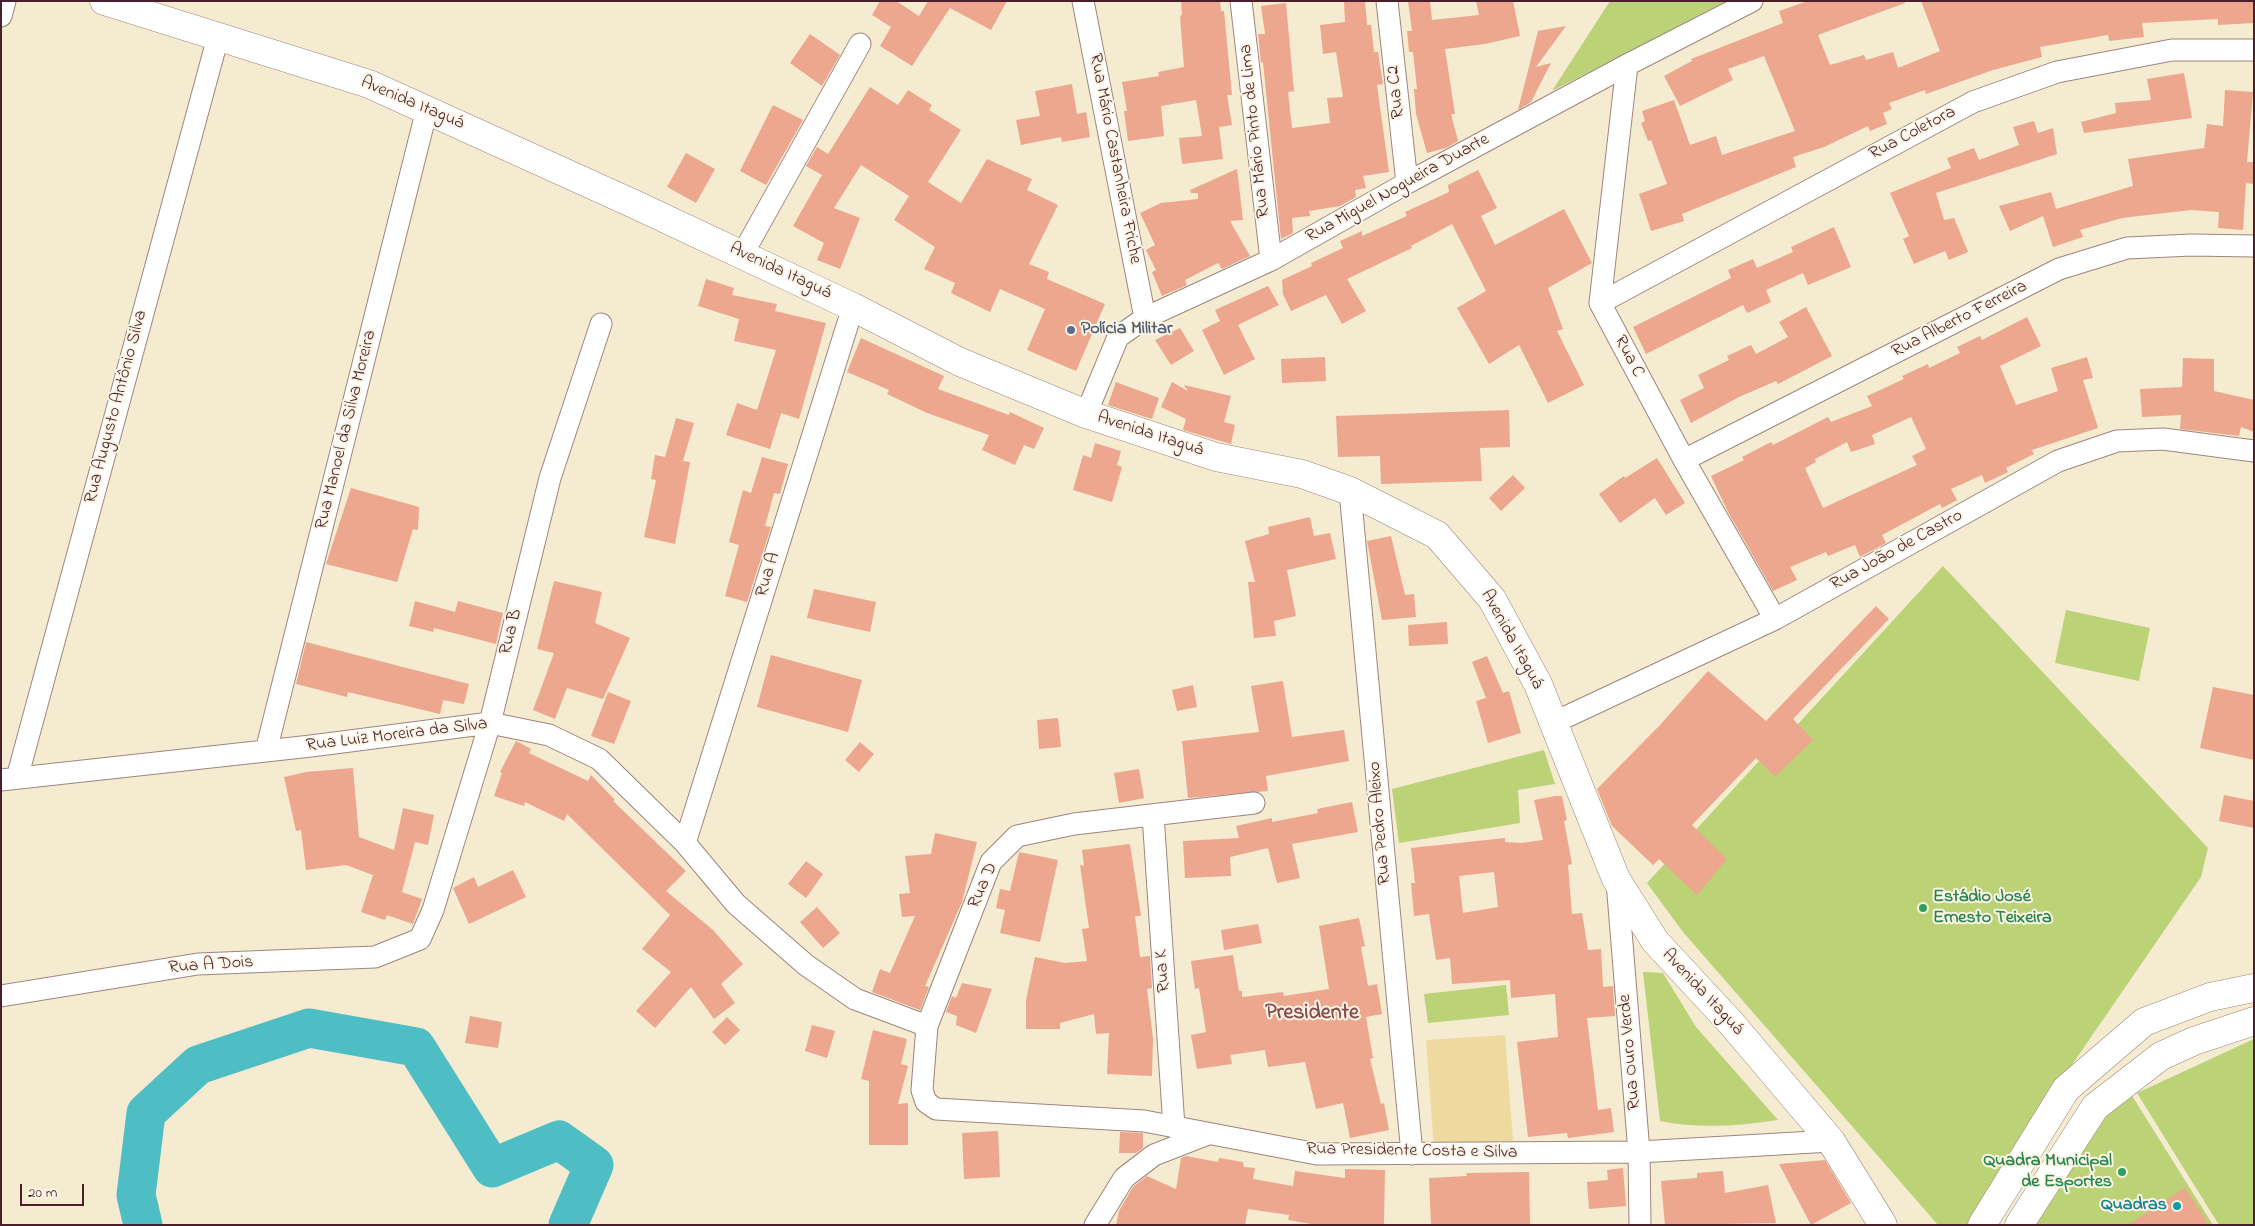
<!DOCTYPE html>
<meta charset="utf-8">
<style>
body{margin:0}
#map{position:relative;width:2255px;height:1226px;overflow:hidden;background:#f4ebd1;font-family:"Indie Flower",sans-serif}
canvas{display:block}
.frame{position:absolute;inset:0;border:2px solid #4a1f2b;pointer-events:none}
.scale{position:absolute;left:20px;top:1184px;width:64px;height:22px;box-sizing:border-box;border:2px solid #4a1f2b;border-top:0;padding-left:6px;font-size:15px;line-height:18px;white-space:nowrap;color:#4a1f2b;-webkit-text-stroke:4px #fcf5e5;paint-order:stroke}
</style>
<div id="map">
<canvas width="2255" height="1226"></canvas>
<div class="frame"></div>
<div class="scale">20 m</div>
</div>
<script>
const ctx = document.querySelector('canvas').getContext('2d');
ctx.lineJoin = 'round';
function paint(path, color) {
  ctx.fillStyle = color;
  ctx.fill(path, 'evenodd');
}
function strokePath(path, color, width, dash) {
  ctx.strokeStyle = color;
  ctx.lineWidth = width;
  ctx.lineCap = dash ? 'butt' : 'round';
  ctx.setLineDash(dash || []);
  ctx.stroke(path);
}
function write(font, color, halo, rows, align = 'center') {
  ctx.font = font + ' "Indie Flower",sans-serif';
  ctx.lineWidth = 4;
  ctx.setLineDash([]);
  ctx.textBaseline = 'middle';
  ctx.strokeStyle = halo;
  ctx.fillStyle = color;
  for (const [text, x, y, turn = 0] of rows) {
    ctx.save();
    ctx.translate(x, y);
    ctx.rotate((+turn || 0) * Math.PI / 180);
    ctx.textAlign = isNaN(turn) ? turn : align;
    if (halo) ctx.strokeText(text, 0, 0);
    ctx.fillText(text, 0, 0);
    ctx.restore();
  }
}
paint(new Path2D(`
 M 1610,1 L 1728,1 L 1552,91 Z
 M 1943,566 L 2208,848 L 2201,877 L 2067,1072 L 1995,1186 L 1967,1225 L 1938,1225 L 1683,932 L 1647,883 L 1759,761 L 1798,724 Z
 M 2066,610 L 2150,628 L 2139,681 L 2055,663 Z
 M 1544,750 L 1555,784 L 1518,790 L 1520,823 L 1399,843 L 1392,789 Z
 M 1643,972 L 1663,973 L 1696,1027 L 1778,1120 C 1738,1126 1700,1129 1660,1121 Z
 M 1506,985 L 1509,1015 L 1428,1023 L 1424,994 Z
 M 2254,1039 L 2254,1225 L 2219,1225 L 2137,1093 Z
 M 2129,1091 L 2213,1225 L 2030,1225 L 2101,1119 Z`), '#bbd277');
paint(new Path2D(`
 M 1505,1035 L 1513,1141 L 1434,1147 L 1426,1040 Z`), '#eeda9e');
strokePath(new Path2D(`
 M 143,1225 L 136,1195 L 146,1113 L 198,1065 L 309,1028 L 416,1047 L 492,1168 L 559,1140 L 594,1165 L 568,1225`), '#4ebdc4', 39);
paint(new Path2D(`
 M 880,1 L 896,1 L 919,16 L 928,1 L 1007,1 L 991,30 L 950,8 L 912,66 L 880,46 L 891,27 L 872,15 Z
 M 1181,1 L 1220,1 L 1221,11 L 1224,11 L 1232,95 L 1227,95 L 1232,125 L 1219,127 L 1223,159 L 1182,164 L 1179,138 L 1202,136 L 1196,100 L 1161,106 L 1164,136 L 1128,141 L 1124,111 L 1127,111 L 1122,82 L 1159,76 L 1158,72 L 1184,67 L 1180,16 L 1182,15 Z
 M 1344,1 L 1365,1 L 1367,25 L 1371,25 L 1374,52 L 1378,52 L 1383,84 L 1377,85 L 1389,172 L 1363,176 L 1366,188 L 1355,190 L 1356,197 L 1340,206 L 1309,211 L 1310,216 L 1292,218 L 1293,233 L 1281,239 L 1263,62 L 1261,63 L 1258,34 L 1265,34 L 1261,6 L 1286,3 L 1294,91 L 1288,92 L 1292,128 L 1330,123 L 1327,98 L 1343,97 L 1336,52 L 1323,54 L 1320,25 L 1345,22 Z
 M 1408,1 L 1430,1 L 1432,20 L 1479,15 L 1476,1 L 1513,1 L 1520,36 L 1485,44 L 1445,49 L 1455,114 L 1451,114 L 1458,141 L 1446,148 L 1427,153 L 1416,114 L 1414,89 L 1417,89 L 1413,52 L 1409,52 L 1407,31 L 1412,31 Z
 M 1808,1 L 1905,1 L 1905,3 L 1818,35 L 1830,65 L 1864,55 L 1866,60 L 1893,52 L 1898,68 L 1940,51 L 1921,1 L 2254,1 L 2254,23 L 2218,25 L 2218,19 L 2142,23 L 2144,37 L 2109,41 L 2108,35 L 2040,47 L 2042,57 L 1993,70 L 1926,94 L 1925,90 L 1889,103 L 1892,109 L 1883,113 L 1887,124 L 1870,131 L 1868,126 L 1824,147 L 1793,157 L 1796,167 L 1682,214 L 1684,221 L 1651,231 L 1639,194 L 1667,184 L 1651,140 L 1648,141 L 1641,123 L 1645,121 L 1642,111 L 1674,100 L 1690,145 L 1716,136 L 1722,155 L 1795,131 L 1764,56 L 1728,69 L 1733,80 L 1680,106 L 1664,76 L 1692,61 L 1691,59 L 1783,23 L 1779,11 Z
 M 1566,26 L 1536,67 L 1551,63 L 1531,102 L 1518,110 L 1538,31 Z
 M 810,34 L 840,55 L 822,86 L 790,63 Z
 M 2184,73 L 2192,118 L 2084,133 L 2081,122 L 2116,113 L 2115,103 L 2151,100 L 2147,79 Z
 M 1072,84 L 1077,114 L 1086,112 L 1090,137 L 1062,142 L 1061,137 L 1021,145 L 1016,120 L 1040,116 L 1035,91 Z
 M 870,87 L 898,105 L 908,90 L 932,105 L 929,110 L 961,130 L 928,182 L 961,203 L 987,159 L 1032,179 L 1027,190 L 1058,205 L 1029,264 L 1049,272 L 1047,279 L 1105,304 L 1076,371 L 1027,350 L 1045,309 L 1000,289 L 990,312 L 951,293 L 955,283 L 924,269 L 935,247 L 894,220 L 909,196 L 861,165 L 834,208 L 860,218 L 840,269 L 817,260 L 824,243 L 793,226 L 822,175 L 806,166 L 817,147 L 828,154 Z
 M 2225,90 L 2253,92 L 2247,162 L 2254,162 L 2254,170 L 2253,184 L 2246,183 L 2243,230 L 2218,228 L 2219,212 L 2191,210 L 2122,218 L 2080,230 L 2083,237 L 2053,247 L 2043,216 L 2010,231 L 1999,206 L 2051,192 L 2056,209 L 2133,186 L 2128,159 L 2204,148 L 2207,124 L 2223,126 Z
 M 773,105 L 803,120 L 766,185 L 740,171 Z
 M 2034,121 L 2038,133 L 2053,128 L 2057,154 L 1936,193 L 1944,220 L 1954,218 L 1968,252 L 1949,260 L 1945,251 L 1914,264 L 1903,239 L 1909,236 L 1890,193 L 1951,168 L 1947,158 L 1974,148 L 1979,160 L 2019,145 L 2013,127 Z
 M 686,153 L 715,169 L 696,203 L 667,187 Z
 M 1237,169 L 1243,220 L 1230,221 L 1250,256 L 1222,269 L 1218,263 L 1185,280 L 1187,285 L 1162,296 L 1152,272 L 1156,270 L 1146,250 L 1155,245 L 1140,213 L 1161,203 L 1198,199 L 1198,193 L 1191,193 L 1190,190 Z
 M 1478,170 L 1497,208 L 1481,216 L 1495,245 L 1564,209 L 1592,263 L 1548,288 L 1563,329 L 1557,331 L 1584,385 L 1548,403 L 1519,345 L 1489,364 L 1457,308 L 1486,291 L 1452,224 L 1411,246 L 1412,248 L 1347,279 L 1366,311 L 1342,324 L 1326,295 L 1291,311 L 1283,294 L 1282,280 L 1312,266 L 1311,263 L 1343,248 L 1340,241 L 1362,231 L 1362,236 L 1407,216 L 1405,212 L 1449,192 L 1448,185 Z
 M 1834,227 L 1851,267 L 1808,285 L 1803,273 L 1766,290 L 1771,302 L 1747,313 L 1743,305 L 1646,354 L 1633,327 L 1731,278 L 1728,270 L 1753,259 L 1757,268 L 1793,252 L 1791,247 Z
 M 706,279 L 734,288 L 732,295 L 777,304 L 775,311 L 826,323 L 799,419 L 781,413 L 770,449 L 726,435 L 737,403 L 757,410 L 776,350 L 734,341 L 739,319 L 698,306 Z
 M 1268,286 L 1279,305 L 1238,325 L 1255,359 L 1224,375 L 1202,330 L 1220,321 L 1215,310 Z
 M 1806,307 L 1832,356 L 1778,384 L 1776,381 L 1739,397 L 1691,423 L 1680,400 L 1704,388 L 1698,375 L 1729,360 L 1727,356 L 1751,345 L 1756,354 L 1788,337 L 1779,322 Z
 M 2027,317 L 2041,346 L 2000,366 L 2016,405 L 2058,391 L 2051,368 L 2087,357 L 2093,378 L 2083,380 L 2098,428 L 2032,450 L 2034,454 L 2006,468 L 2008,472 L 1985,483 L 1982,475 L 1951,489 L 1957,500 L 1942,508 L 1940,504 L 1882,535 L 1886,543 L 1860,557 L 1855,545 L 1828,556 L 1826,552 L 1790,567 L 1797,580 L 1773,591 L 1728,512 L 1711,476 L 1744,460 L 1742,457 L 1771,442 L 1773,445 L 1828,417 L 1831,422 L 1872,406 L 1867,396 L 1904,379 L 1902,376 L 1928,364 L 1929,368 L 1960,353 L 1957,347 L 1980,336 L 1982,340 ZM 1911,417 L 1926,449 L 1912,456 L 1917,465 L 1823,508 L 1805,468 L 1816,462 L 1815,459 L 1847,442 L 1851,452 L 1875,444 L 1872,435 Z
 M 1180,328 L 1194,351 L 1171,365 L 1155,340 Z
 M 861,338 L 944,376 L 938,389 L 1009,415 L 1010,412 L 1044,428 L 1034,449 L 1024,445 L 1015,465 L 982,450 L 989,435 L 927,413 L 887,394 L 889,390 L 847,372 Z
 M 1325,357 L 1326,381 L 1282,383 L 1281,359 Z
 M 2183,358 L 2214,359 L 2214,391 L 2254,400 L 2254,432 L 2241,427 L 2239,436 L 2180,429 L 2181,415 L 2142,417 L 2140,389 L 2182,387 Z
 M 1116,382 L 1159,398 L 1152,419 L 1108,405 Z
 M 1172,382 L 1188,391 L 1184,385 L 1231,396 L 1224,422 L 1235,425 L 1231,444 L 1183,430 L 1186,419 L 1161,407 Z
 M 1509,410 L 1510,447 L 1480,448 L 1482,481 L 1381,484 L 1380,456 L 1338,457 L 1336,416 Z
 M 676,418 L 694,423 L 683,461 L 690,462 L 675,544 L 644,537 L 656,480 L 651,479 L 655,455 L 665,457 Z
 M 1095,443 L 1121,451 L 1117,465 L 1122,467 L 1112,502 L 1073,490 L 1083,455 L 1091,458 Z
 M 762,457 L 788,464 L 780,494 L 774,493 L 765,526 L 771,527 L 747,602 L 725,596 L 739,545 L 729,542 L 743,490 L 751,493 Z
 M 1657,458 L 1685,503 L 1666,515 L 1655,498 L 1620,523 L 1599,494 L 1624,476 L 1625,478 Z
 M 1513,475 L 1525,488 L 1501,511 L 1489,498 Z
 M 351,488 L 419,507 L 418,530 L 413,529 L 397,582 L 326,564 Z
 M 1310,517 L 1314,536 L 1330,533 L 1336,559 L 1287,570 L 1296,616 L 1274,621 L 1276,636 L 1254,638 L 1248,582 L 1255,582 L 1245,541 L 1269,534 L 1268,527 Z
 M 1391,536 L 1405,595 L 1414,594 L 1416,617 L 1382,620 L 1367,541 Z
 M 554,581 L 602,592 L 595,623 L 630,638 L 603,699 L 567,688 L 555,719 L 533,710 L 554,653 L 537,649 Z
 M 814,589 L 876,602 L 870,632 L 807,618 Z
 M 415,601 L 455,612 L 458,601 L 503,613 L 496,644 L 434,628 L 433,632 L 409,626 Z
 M 1876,606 L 1889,619 L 1793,719 L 1813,740 L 1775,777 L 1756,758 L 1692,825 L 1727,859 L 1697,895 L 1659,859 L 1653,865 L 1612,826 L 1597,789 L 1660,725 L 1708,671 L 1766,721 Z
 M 1447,622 L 1448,644 L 1409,646 L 1408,625 Z
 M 306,642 L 469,684 L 464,704 L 443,700 L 440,714 L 348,692 L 347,697 L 296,684 Z
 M 771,655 L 862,680 L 848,732 L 757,707 Z
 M 1487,656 L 1503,693 L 1509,691 L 1521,733 L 1488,743 L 1476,701 L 1486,698 L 1472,662 Z
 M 1283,681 L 1292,737 L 1344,730 L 1349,761 L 1266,776 L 1268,791 L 1188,798 L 1182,741 L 1259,732 L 1251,686 Z
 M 1193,685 L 1197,707 L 1177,711 L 1172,690 Z
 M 2213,687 L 2254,695 L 2254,760 L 2200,748 Z
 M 608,692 L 631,701 L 614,744 L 591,736 Z
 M 1058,718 L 1061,747 L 1039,749 L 1037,720 Z
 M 516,741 L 531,749 L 529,753 L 588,781 L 591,775 L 615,800 L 613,801 L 686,871 L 666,891 L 713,930 L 743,964 L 721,984 L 735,1003 L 714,1019 L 691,987 L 655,1028 L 636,1011 L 671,972 L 642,949 L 670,915 L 567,814 L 564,821 L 525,802 L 524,806 L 494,796 L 502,773 L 500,772 Z
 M 860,742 L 874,754 L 859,772 L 845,760 Z
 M 353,768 L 359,837 L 394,850 L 403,808 L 434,815 L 428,845 L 415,842 L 402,892 L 422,899 L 413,924 L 387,915 L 385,920 L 361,912 L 373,875 L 346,865 L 306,870 L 301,830 L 296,831 L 284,777 L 306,772 Z
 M 1139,769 L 1144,798 L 1119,803 L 1114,773 Z
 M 2224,795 L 2254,801 L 2254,828 L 2219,821 Z
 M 1555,796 L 1562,796 L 1567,820 L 1564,821 L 1572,864 L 1568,865 L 1572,914 L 1582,913 L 1588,950 L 1601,949 L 1603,987 L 1613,986 L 1615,1016 L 1587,1018 L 1598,1110 L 1611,1108 L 1614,1132 L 1568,1138 L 1567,1133 L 1528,1137 L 1517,1042 L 1558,1037 L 1555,994 L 1511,998 L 1510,980 L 1452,984 L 1450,958 L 1436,960 L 1429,914 L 1414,916 L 1411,883 L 1415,883 L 1411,848 L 1505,838 L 1505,842 L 1521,843 L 1543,840 L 1534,800 ZM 1494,872 L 1498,907 L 1463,913 L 1459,876 Z
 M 1352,802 L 1358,832 L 1292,844 L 1300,878 L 1277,883 L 1268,848 L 1230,857 L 1231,876 L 1185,878 L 1183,841 L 1239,838 L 1236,826 L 1272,818 L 1272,822 L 1318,813 L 1317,809 Z
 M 935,833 L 977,842 L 962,902 L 925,986 L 929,987 L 920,1010 L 872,992 L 880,969 L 890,973 L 915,916 L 902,917 L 899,894 L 910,893 L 905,856 L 931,854 Z
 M 1130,844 L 1141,916 L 1135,916 L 1140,957 L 1150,956 L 1152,988 L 1147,989 L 1153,1039 L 1152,1076 L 1107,1074 L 1109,1033 L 1096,1034 L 1094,1014 L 1060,1023 L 1060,1029 L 1026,1029 L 1026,1000 L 1035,957 L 1065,963 L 1087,961 L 1082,929 L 1089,928 L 1080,865 L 1084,866 L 1082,850 Z
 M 1019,852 L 1058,860 L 1040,942 L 1000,933 L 1005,910 L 996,908 L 1000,889 L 1010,891 Z
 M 806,861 L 823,874 L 806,898 L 788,884 Z
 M 513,870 L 526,897 L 469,924 L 453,888 L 474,877 L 478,887 Z
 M 817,907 L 840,933 L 823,948 L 800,922 Z
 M 1359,918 L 1365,946 L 1361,947 L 1368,986 L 1377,984 L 1382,1014 L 1366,1017 L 1373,1058 L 1370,1059 L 1381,1104 L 1384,1103 L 1389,1130 L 1350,1138 L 1343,1103 L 1316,1109 L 1305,1062 L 1268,1067 L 1265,1050 L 1230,1055 L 1232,1064 L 1197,1069 L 1191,1035 L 1206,1032 L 1199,988 L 1195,989 L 1191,961 L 1233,955 L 1239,991 L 1242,991 L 1242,997 L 1283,992 L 1284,996 L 1329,989 L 1319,926 Z
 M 1258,924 L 1262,943 L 1224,950 L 1221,930 Z
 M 962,983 L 992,989 L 976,1033 L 956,1025 L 957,1016 L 946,1012 L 952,996 L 956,998 Z
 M 470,1016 L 502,1022 L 498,1048 L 465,1043 Z
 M 727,1017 L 740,1030 L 725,1045 L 712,1032 Z
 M 812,1025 L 835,1031 L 827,1058 L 805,1051 Z
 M 873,1030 L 907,1039 L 901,1064 L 908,1066 L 898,1104 L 908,1103 L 908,1145 L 869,1145 L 869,1081 L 861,1079 Z
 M 998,1131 L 1000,1177 L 964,1179 L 962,1133 Z
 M 1120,1132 L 1143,1133 L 1143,1148 L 1136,1153 L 1119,1153 Z
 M 1186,1156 L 1218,1162 L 1219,1158 L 1243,1162 L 1244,1167 L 1255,1168 L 1253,1179 L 1293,1186 L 1295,1171 L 1345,1178 L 1345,1169 L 1385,1170 L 1384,1225 L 1317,1225 L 1288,1220 L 1289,1215 L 1248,1209 L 1245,1225 L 1116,1225 L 1119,1211 L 1133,1187 L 1147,1176 L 1176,1189 L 1181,1158 Z
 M 1825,1160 L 1851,1203 L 1811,1225 L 1779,1164 Z
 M 1623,1168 L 1626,1206 L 1589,1209 L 1587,1182 L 1608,1180 L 1607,1170 Z
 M 1723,1171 L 1725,1193 L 1768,1185 L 1776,1223 L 1665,1225 L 1661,1181 L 1697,1178 L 1697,1173 Z
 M 1529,1172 L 1530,1225 L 1431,1225 L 1429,1178 L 1467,1176 L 1466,1173 Z
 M 2185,1188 L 2209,1225 L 2128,1225 Z`), '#eca78e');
const street = new Path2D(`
 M 1083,1 L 1145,318
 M 1241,1 L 1271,260
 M 1387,1 L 1407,183
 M 1,16 L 5,1
 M 1627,65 L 1600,303 L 1684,460 L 1775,619
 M 742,255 L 860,44
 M 1600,303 L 1973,102 L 2057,72 L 2172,50 L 2254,50
 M 1086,414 L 1118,337 L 1145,318 L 1271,260 L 1407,183 L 1627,65 L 1752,1
 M 1684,460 L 2059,269 L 2127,248 L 2191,245 L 2254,246
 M 1350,491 L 1412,1154
 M 1553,723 L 1775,619 L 2058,461 L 2117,441 L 2163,439 L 2254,451
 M 266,751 L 427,109
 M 17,778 L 218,37
 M 1,780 L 311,746 L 490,723 L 549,735 L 599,759 L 685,843 L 736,904 L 806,965 L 855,999 L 927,1026
 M 1254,803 L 1074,824 L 1017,836 L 991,862 L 927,1026 L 922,1090 L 926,1102 L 936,1109 L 1144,1121 L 1317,1154 L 1639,1152 L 1831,1141
 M 1153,815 L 1174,1127
 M 685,843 L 853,307
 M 1617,882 L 1639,1152 L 1640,1225
 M 1,996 L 198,964 L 375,957 L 420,939 L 433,910 L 490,723 L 550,478 L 601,324
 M 1095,1225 L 1124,1178 L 1154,1155 L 1208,1134`);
const secondary = new Path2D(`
 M 104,1 L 369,84 L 634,204 L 853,307 L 960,362 L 1086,414 L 1216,457 L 1302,474 L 1350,491 L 1437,535 L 1492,599 L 1538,684 L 1616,879 L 1655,941 L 1731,1023 L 1831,1141 L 1883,1225
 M 1982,1225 L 2066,1089 L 2144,1022 L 2210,997 L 2254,988
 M 2019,1225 L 2095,1107 L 2161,1056 L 2194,1041 L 2254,1021`);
strokePath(street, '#9f857e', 23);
strokePath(secondary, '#9f857e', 29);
strokePath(street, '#fff', 21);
strokePath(secondary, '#fff', 28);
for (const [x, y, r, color] of [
 [1071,330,5,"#5c6f8a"],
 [1923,908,5,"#2e9e5b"],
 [2122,1172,5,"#2e9e5b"],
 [2177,1206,5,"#0f9aa8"]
]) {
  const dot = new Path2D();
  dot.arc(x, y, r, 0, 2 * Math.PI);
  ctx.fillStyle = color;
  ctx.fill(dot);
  strokePath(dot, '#fcf5e5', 2);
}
write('18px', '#4a1f2b', '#fcf5e5', [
 ["Rua C2",1397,92,-96],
 ["Avenida Itaguá",412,104,23],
 ["Rua Mário Pinto de Lima",1256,131,-96],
 ["Rua Coletora",1913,134,-28],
 ["Rua Mário Castanheira Friche",1114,159,79],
 ["Rua Miguel Nogueira Duarte",1398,189,-29],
 ["Avenida Itaguá",780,272,25],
 ["Rua Alberto Ferreira",1960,320,-27],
 ["Rua C",1628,357,62],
 ["Rua Augusto Antônio Silva",117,407,-75],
 ["Rua Manoel da Silva Moreira",347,430,-76],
 ["Avenida Itaguá",1150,435,18],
 ["Rua João de Castro",1897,551,-29],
 ["Rua A",769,575,-73],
 ["Rua B",512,632,-76],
 ["Avenida Itaguá",1511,640,61],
 ["Rua Luiz Moreira da Silva",397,736,-7],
 ["Rua Pedro Aleixo",1381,823,-95],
 ["Rua D",984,886,-66],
 ["Rua A Dois",211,966,-4],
 ["Rua K",1164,971,-94],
 ["Avenida Itaguá",1702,993,47],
 ["Rua Ouro Verde",1631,1052,-95],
 ["Rua Presidente Costa e Silva",1412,1152,1]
]);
write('bold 18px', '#4e5e75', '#fcf5e5', [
 ["Polícia Militar",1081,330]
], 'left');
write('bold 18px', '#27864d', '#fcf5e5', [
 ["Estádio José",1933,898],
 ["Ernesto Teixeira",1933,919],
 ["Quadra Municipal",2112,1162,"right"],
 ["de Esportes",2112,1183,"right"]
], 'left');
write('bold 18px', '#0d838f', '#fcf5e5', [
 ["Quadras",2167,1206]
], 'right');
write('bold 22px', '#834f4e', '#fcf5e5', [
 ["Presidente",1312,1014]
]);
</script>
